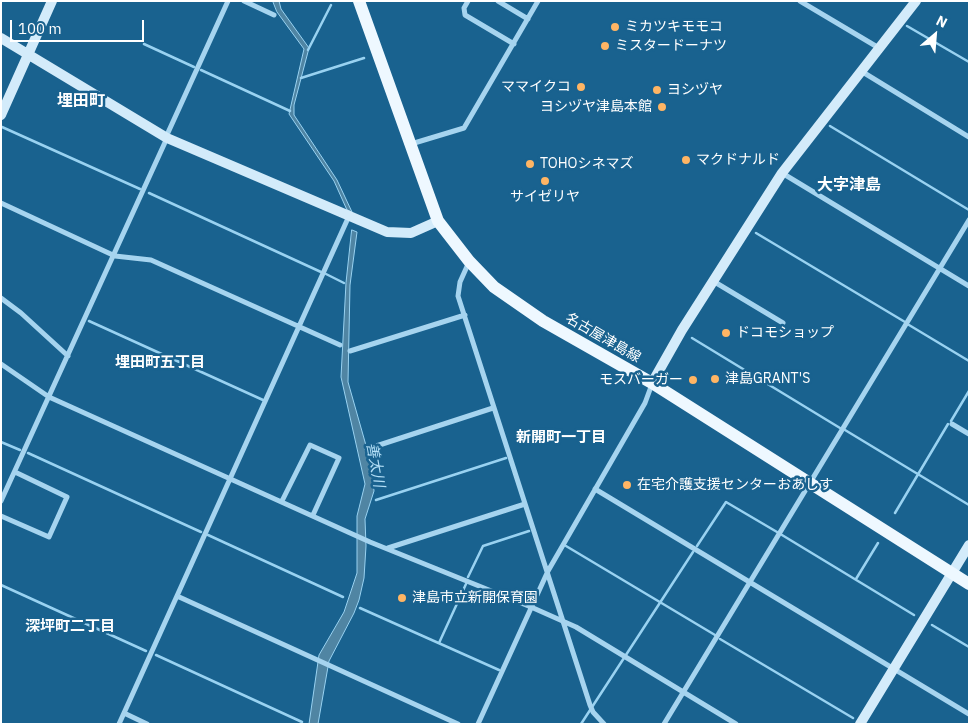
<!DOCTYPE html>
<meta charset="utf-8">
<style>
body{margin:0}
#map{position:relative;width:970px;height:725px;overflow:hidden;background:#19628f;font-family:"IBM Plex Sans",sans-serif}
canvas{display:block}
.frame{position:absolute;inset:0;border:2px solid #fff;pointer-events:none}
.north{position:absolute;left:910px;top:10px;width:50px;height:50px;-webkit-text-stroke:4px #19628f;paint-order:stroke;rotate:27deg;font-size:14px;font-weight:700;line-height:20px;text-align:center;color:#fff}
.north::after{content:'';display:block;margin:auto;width:18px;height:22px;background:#fff;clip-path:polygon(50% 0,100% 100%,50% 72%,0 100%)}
.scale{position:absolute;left:10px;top:20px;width:134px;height:22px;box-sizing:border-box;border:2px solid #fff;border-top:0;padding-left:6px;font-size:15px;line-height:18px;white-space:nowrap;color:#fff;-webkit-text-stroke:4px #19628f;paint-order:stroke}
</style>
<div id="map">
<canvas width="970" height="725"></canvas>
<div class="frame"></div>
<div class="north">N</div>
<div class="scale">100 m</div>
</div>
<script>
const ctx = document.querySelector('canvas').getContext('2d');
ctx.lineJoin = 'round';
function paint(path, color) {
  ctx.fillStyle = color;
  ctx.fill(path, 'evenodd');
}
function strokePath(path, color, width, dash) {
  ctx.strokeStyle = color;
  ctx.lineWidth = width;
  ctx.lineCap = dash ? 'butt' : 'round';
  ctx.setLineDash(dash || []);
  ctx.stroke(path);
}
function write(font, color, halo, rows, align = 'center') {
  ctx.font = font + ' "IBM Plex Sans","Noto Sans JP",sans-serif';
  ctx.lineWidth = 5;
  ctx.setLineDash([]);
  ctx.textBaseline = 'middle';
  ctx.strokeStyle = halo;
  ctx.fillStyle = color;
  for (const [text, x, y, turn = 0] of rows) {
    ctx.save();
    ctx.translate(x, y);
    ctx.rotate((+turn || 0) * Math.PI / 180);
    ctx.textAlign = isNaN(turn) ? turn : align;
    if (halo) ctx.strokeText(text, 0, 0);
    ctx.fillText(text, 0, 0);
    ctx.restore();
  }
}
const water = new Path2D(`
 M 273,1 L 279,1 L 281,9 L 309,48 L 294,105 L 294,115 L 337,180 L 352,212 L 347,210 L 334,181 L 289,114 L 304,49 L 277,12 Z
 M 352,230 L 357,232 L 350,285 L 348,382 L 371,463 L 374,491 L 365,519 L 366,546 L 364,578 L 359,600 L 354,613 L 329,661 L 318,724 L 309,724 L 319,655 L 344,612 L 357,573 L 357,516 L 365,484 L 341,377 L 346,283 Z`);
paint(water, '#5085a3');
strokePath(water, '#99d2f1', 1);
strokePath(new Path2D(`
 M 907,26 L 969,62
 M 144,44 L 194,67
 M 308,50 L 331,5
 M 201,70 L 290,111
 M 301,78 L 364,58
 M 830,126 L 969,210
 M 2,127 L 140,189
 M 149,193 L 321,272
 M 756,233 L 905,322
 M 326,274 L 344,283
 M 89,321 L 263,400
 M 909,325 L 969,361
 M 692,338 L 840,428
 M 951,421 L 969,391
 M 845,430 L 969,505
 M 1,442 L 20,450
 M 28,453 L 201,532
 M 376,500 L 506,458
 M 895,513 L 948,424
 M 208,535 L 343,597
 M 782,535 L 914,615
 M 566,546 L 715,635
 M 697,546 L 726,502 L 777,532
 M 468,577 L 483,546 L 529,531
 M 856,579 L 878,543
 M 1,585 L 146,651
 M 360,608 L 499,670
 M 932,625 L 969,647
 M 720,639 L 853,718
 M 439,643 L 466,584
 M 156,655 L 302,722
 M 581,724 L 693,552`), '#99d2f1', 2.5);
strokePath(new Path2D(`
 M 244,1 L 274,15
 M 468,1 L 464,8 L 465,15 L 514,44
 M 498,1 L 528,19
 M 800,1 L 879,48
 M 861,71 L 969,137
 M 166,137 L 228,1
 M 411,144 L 464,128 L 538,1
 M 782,173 L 969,286
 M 1,203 L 115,256 L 151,260 L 340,345
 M 469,262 L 460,282 L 458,296 L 590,705 L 593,712 L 604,724
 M 713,281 L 783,323
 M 1,298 L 21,313 L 68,356
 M 350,351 L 465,315
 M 1,364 L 49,397 L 370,542 L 531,607 L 576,627 L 736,724
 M 952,424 L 969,434
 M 367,449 L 493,408
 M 595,489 L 969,714
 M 1,501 L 167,138
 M 282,501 L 310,445 L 339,458 L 313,515
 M 1,516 L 49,537 L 67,497 L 15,472
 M 388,548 L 525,504
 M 177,596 L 458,724
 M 124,713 L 147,724
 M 119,724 L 349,216
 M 478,724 L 548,571 L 645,403 L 652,384
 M 664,724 L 969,220`), '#a6d4ef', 5);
strokePath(new Path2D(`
 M 1,38 L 167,138 L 387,232 L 411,233 L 438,221
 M 1,115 L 52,1
 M 652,383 L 682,330 L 782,173 L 916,1
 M 860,724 L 969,545`), '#d3ebfa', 10);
strokePath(new Path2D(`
 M 359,1 L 438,221 L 469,261 L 494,287 L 543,321 L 652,383 L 969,584`), '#eef8ff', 12);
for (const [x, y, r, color] of [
 [615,27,5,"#ffb564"],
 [605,46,5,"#ffb564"],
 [581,87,5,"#ffb564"],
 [657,90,5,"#ffb564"],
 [662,107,5,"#ffb564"],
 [686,160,5,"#ffb564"],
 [530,164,5,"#ffb564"],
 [545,181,5,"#ffb564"],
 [726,333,5,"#ffb564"],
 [715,379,5,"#ffb564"],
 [693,380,5,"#ffb564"],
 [627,485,5,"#ffb564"],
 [402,598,5,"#ffb564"]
]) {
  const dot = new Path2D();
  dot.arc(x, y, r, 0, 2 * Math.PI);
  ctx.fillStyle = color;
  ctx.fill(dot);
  strokePath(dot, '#19628f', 2);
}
write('14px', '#fff', '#19628f', [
 ["ミカツキモモコ",625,27],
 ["ミスタードーナツ",615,46],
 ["ママイクコ",571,87,"right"],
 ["ヨシヅヤ",667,90],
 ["ヨシヅヤ津島本館",652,107,"right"],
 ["マクドナルド",696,160],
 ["TOHOシネマズ",540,164],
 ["サイゼリヤ",545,197,"center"],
 ["ドコモショップ",736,333],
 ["津島GRANT'S",725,379],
 ["モスバーガー",683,380,"right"],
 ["在宅介護支援センターおあしす",637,485],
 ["津島市立新開保育園",412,598]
], 'left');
write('14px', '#fff', '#19628f', [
 ["名古屋津島線",603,338,30]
]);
write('bold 15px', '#fff', '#19628f', [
 ["埋田町五丁目",160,363],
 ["新開町一丁目",561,438],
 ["深坪町二丁目",70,627]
]);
write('italic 15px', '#b2def6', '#19628f', [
 ["善太川",375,465,80]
]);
write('bold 16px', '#fff', '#19628f', [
 ["埋田町",81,101],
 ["大字津島",849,185]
]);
</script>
